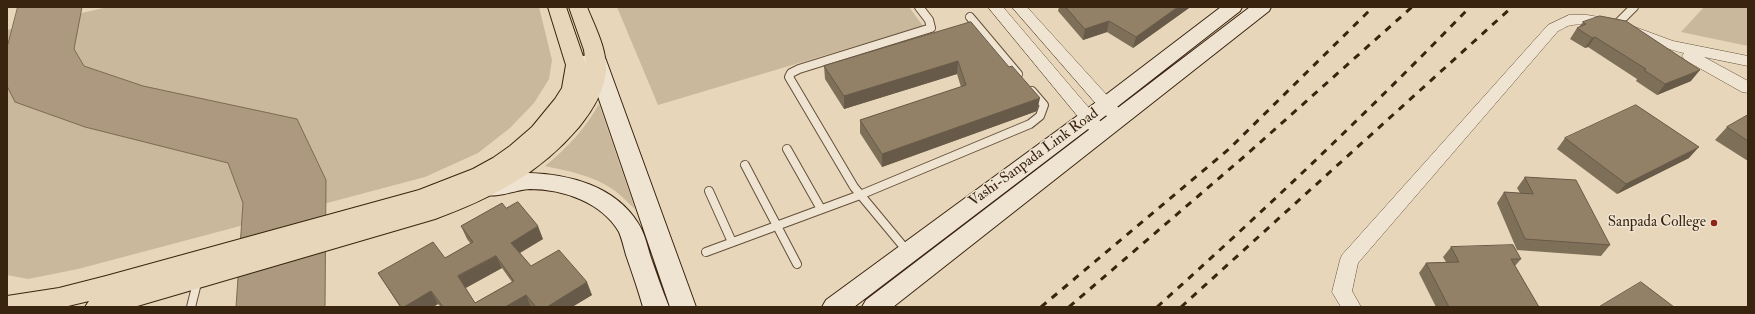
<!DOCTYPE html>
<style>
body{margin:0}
#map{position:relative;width:1755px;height:314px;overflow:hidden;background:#e7d6b9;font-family:"IM FELL Double Pica",serif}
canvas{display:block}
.frame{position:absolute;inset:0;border:8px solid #39240f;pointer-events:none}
</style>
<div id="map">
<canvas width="1755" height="314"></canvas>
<div class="frame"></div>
</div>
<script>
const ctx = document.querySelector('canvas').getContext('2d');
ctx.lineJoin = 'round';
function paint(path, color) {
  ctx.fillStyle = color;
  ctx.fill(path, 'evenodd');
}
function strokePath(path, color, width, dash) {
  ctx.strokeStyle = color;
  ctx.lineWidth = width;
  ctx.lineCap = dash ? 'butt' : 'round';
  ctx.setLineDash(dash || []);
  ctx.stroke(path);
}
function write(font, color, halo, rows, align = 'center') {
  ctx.font = font + ' "IM FELL Double Pica",serif';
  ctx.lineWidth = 3;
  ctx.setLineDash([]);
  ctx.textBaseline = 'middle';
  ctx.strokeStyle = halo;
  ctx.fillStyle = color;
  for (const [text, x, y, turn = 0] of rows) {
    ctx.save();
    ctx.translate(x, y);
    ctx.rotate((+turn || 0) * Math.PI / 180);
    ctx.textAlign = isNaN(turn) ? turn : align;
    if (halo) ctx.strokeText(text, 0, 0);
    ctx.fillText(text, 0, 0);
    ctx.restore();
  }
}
paint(new Path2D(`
 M 108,7 L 539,7 L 552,60 L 549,79 L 534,103 L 510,128 L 478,153 L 425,177 L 78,269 L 28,279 L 7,275 L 7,30 Z
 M 617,7 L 909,7 L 923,26 L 658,105 Z
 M 1704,7 L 1748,7 L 1748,46 L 1681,32 Z
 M 599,104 L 635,209 C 628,203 622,196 614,190 C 594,176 569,171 545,166 C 567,148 585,129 599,104 Z`), '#c9b89c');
const water = new Path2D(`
 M 18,7 L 82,7 L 74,49 L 84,66 L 143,86 L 297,119 L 326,180 L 325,307 L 236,307 L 243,203 L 228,163 L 85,127 L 15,102 L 7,86 L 7,48 Z`);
paint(water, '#ac997f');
strokePath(water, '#7e6a52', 1);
const lane = new Path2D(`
 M 970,17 L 1018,74
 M 1616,25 L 1634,7
 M 787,149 L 821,209
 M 745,165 L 797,264
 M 709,191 L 732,242
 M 706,252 L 860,195 L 1030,124 L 1040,116 L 1044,105 L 1032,91
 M 908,252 L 854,187 L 789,77 L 791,73 L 799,69 L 931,28 L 929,20 L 919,7
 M 191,307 L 198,279`);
const street = new Path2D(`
 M 988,7 L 1003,7 L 1106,128 L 1108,132 L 1106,136 L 1100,138 L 1094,136 Z
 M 1012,7 L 1027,7 L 1124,114 L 1126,118 L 1124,122 L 1118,124 L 1112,122 Z
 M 1569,15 L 1587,15 L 1616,20 L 1673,41 L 1748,56 L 1748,66 L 1704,57 L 1748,81 L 1748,93 L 1742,92 L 1685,60 L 1682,56 L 1684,53 C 1651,46 1606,19 1572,25 C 1568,25 1563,29 1558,31 L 1358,263 L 1352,291 L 1361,307 L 1341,307 L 1332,292 L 1340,260 L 1342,255 L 1548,25 Z`);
const secondary = new Path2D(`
 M 1221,7 L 1242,7 L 1240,11 L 1113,110 L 854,307 L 822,307 L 826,300 L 1099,100 Z
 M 1250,7 L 1271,7 L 1269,11 L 893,307 L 862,307 L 866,300 Z
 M 596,53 L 603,55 L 606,60 L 696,307 L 670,307 L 588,67 L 583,66 L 580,61 L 583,56 Z
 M 528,173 C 569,174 615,186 638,223 C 644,232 647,244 650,255 C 656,272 662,290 669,307 L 643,307 C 638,290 632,272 626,255 C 624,248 622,239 619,232 C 602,202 562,189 530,189 C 513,190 498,199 482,194 L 479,188 L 482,182 Z`);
const highway = new Path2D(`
 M 548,7 L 566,7 L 586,65 L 584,50 L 569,7 L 587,7 C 595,27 607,49 606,71 C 604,92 592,111 579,127 C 539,174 492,198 435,219 L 134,307 L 85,307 L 89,301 L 64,307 L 7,307 L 7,296 L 59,288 L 106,276 L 419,190 L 473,169 L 493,158 L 510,146 L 532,127 L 555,99 L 562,88 L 566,65 Z`);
strokePath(lane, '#64503a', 10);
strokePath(street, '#64503a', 1);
strokePath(secondary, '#39240f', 2);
strokePath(highway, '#39240f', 2);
strokePath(lane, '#efe4d2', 8);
paint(street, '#efe4d2');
paint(secondary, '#efe4d2');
paint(highway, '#e7d6b9');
strokePath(new Path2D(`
 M 1041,307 L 1229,149 L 1373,7
 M 1069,307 L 1246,155 L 1412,7
 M 1157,307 C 1265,210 1369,111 1470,7
 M 1181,307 L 1512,7`), '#39240f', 3, [7, 7]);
paint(new Path2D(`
 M 1059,7 L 1189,7 L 1189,8 L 1133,48 L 1107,32 L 1083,40 L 1058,11 Z
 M 971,22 L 1037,111 L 882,167 L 860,133 L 860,120 L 961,87 L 957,74 L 844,109 L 825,79 L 824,66 Z
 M 1583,22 L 1691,81 L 1657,95 L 1636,81 L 1637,79 L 1588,47 L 1585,48 L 1570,39 L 1577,28 L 1579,27 Z
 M 1748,115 L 1748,161 L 1715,140 L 1727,127 Z
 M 1565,138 L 1689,158 L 1617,194 L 1557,149 Z
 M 1525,177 L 1610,245 L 1601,256 L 1517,250 L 1497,203 L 1504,192 L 1520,193 L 1517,188 Z
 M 506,208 L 543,239 L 520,253 L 531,266 L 592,295 L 572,307 L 441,307 L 438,304 L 433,307 L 400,307 L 378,273 L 445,258 L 471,244 L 467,239 L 461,226 ZM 502,268 L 512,282 L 475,303 L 465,288 Z
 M 1451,247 L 1521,259 L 1515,266 L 1539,307 L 1436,307 L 1419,273 L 1426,263 L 1446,262 L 1443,257 Z`), '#7e6f59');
paint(new Path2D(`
 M 1178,7 L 1189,7 L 1189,8 L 1133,48 L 1136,37 Z
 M 1109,21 L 1107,32 L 1083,40 L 1085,29 Z
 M 1595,37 L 1588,47 L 1585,48 L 1592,38 Z
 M 958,61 L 957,74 L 844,109 L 844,96 Z
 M 1700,70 L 1691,81 L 1657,95 L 1665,84 Z
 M 1040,98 L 1037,111 L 882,167 L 882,154 Z
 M 1699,147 L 1689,158 L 1617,194 L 1626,184 Z
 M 538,226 L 543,239 L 516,255 L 511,243 Z
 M 496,256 L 502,268 L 464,289 L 458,276 Z
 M 587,282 L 592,295 L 572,307 L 547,307 Z
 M 431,291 L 438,304 L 433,307 L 404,307 Z
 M 526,295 L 531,307 L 505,307 Z`), '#675a48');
const building = new Path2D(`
 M 1066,7 L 1178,7 L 1136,37 L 1109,21 L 1085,29 Z
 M 1600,16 L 1626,21 L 1700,70 L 1665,84 L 1644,70 L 1646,69 L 1595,37 L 1592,38 L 1577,28 L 1586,24 L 1583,22 Z
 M 971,22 L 1009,67 L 1012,66 L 1040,98 L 882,154 L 860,120 L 966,85 L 958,61 L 844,96 L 824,66 Z
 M 1636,105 L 1699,147 L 1626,184 L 1565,138 Z
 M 1748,115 L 1748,141 L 1727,127 Z
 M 1525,177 L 1576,180 L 1610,245 L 1525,239 L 1504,192 L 1533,194 Z
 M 518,202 L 538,226 L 511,243 L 531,266 L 559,250 L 587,282 L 547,307 L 536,307 L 526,295 L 505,307 L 443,307 L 431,291 L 404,307 L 401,307 L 378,273 L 433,242 L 445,258 L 473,242 L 461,226 L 502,203 L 506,208 ZM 496,256 L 514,281 L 475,303 L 458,276 Z
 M 1513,245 L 1521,259 L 1511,259 L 1539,307 L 1449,307 L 1426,263 L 1459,262 L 1451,247 Z
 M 1641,282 L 1674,307 L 1599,307 Z`);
paint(building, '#938167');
strokePath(building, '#675a48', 1);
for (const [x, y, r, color] of [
 [1714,223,4,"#8f2418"]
]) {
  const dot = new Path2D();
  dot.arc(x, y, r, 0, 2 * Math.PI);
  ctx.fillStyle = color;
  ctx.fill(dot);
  strokePath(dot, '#efe4d2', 1.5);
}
write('15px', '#39240f', '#efe4d2', [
 ["Vashi-Sanpada Link Road",1034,158,-36]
]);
write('15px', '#39240f', '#efe4d2', [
 ["Sanpada College",1706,223]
], 'right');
</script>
